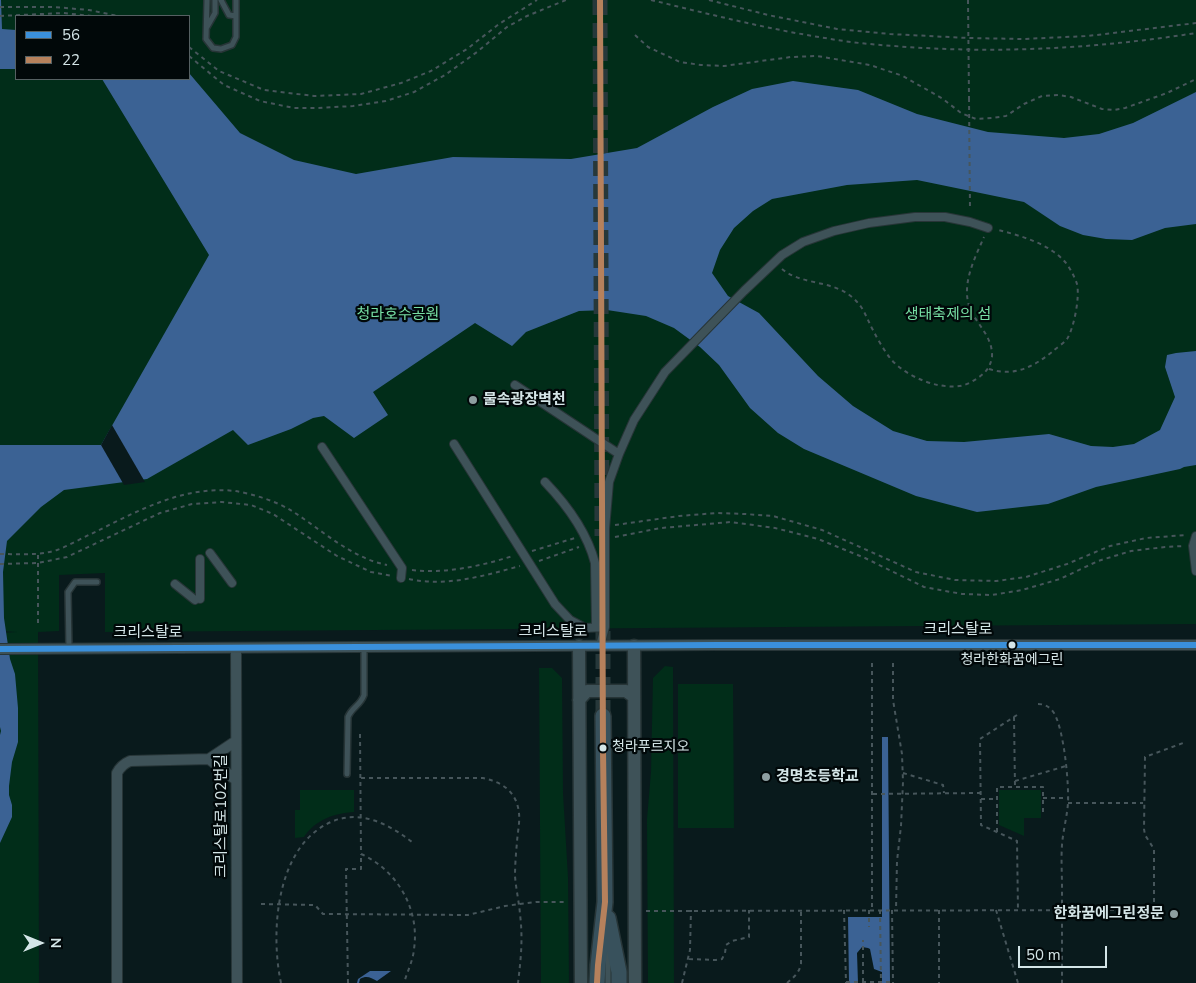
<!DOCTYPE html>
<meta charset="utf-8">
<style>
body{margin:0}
#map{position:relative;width:1196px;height:983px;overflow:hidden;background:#091a1c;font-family:"Nunito Sans",sans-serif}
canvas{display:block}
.legend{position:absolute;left:15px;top:15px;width:175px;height:65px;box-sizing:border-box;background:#010809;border:1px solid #556062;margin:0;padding:6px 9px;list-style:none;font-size:15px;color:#d4e5e7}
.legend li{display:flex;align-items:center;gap:10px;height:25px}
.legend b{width:25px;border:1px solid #556062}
.north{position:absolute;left:15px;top:918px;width:50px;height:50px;-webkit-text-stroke:4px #010809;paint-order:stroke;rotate:90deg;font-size:14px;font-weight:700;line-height:20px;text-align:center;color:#d4e5e7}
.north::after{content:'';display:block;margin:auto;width:18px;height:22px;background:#d4e5e7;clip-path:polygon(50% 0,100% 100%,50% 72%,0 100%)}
.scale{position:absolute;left:1018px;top:946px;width:89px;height:22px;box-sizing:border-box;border:2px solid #d4e5e7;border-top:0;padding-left:6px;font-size:15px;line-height:18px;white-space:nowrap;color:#d4e5e7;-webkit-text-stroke:4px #010809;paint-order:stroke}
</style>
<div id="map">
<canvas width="1196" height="983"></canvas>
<ul class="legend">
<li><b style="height:6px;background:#3a90db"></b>56</li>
<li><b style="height:6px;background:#b6815c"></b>22</li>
</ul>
<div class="north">N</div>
<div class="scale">50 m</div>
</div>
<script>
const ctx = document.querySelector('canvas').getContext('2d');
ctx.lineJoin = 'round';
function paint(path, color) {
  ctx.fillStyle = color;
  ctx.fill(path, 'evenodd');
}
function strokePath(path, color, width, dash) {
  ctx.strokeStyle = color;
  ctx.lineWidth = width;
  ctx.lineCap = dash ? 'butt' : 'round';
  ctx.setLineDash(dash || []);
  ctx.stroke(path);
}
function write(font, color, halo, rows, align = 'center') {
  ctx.font = font + ' "Nunito Sans","Noto Sans KR",sans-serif';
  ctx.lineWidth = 4.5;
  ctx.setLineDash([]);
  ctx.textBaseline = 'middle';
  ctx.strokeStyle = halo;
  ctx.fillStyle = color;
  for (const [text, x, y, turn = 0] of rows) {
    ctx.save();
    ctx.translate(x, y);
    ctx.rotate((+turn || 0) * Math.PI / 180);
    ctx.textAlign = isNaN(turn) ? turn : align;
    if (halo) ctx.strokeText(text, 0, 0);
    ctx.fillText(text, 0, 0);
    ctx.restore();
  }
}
paint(new Path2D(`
 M 0,0 L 1196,0 L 1196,624 L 105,632 L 105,573 L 59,575 L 59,631 L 38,632 L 39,983 L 0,983 L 0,633 L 17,632 L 0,631 ZM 16,16 L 189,16 L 189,79 L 16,79 Z
 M 665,666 L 673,667 L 674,983 L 648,983 L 647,819 L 651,772 L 653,678 Z
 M 539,668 L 552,668 L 562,678 L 563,793 L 568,877 L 569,983 L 541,983 Z
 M 678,684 L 733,684 L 734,828 L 678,828 Z
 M 300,790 L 354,790 L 354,812 C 335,813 315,820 304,837 L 295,838 L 295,810 L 300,810 Z
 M 999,790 L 1041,790 L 1041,818 L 1024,818 L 1024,836 L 999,825 Z`), '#012d19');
paint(new Path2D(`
 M 0,0 L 1,0 L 2,29 L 16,30 L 16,69 L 0,69 Z
 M 189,73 L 240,133 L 294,160 L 356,174 L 453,157 L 571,159 L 637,148 L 713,107 L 752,89 L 793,81 L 858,90 L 917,114 L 988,132 L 1064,138 L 1099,134 L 1133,123 L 1196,92 L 1196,224 L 1165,228 L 1132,240 L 1106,239 L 1083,235 L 1060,226 L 1024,202 L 917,180 L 847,185 L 772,199 L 753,211 L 734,228 L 720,250 L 712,273 L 728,296 L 759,313 L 818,376 L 853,406 L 893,431 L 927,441 L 964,442 L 1049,434 L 1091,446 L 1113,447 L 1134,444 L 1160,430 L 1175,397 L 1165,367 L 1167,355 L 1176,353 L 1196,351 L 1196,465 L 1184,467 L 1180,469 L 1096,487 L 1048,504 L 977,512 L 916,496 L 804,449 L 778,433 L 750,408 L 719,365 L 700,347 L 674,328 L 646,316 L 607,310 L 579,311 L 526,332 L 512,346 L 475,323 L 373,392 L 388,415 L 354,438 L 324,416 L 313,418 L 291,429 L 248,445 L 233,430 L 147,479 L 64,490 L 41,507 L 7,541 L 3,572 L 4,618 L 10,659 L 15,674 L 18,708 L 18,742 L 12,762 L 9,786 L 9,795 L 12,805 L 12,817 L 0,843 L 0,735 L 1,731 L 0,727 L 0,445 L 101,445 L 209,255 L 102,79 L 189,79 Z
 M 882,737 L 888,737 L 890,983 L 882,983 L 882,972 L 874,969 L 870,949 L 868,948 L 862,947 L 857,953 L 858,983 L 849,983 L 848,917 L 882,917 Z
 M 370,971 L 391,971 L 377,981 C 371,978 367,975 360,979 L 359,983 L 357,983 L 358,979 Z`), '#3b6294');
paint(new Path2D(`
 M 112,425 L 145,482 L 124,485 L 101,445 Z`), '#091a1c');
strokePath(new Path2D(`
 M 600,0 L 602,536
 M 603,631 L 603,716`), '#27383a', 15, [15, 8]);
const service = new Path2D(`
 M 207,0 L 206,39 L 213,48 L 221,49 L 232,45 L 236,37 L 236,0
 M 221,0 L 229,15 L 236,16
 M 207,27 L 215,13 L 215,0
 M 69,648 L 68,592 L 75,582 L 97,582
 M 347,774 L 348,717 C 352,707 360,706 364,695 L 364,647
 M 608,951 L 608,983`);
const pedestrian = new Path2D(`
 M 515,385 L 619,454
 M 454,444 L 555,604 L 570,620 L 585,628 L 605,627
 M 322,447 L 402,568 L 401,578
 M 545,482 C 567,505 587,532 595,563 L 596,627
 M 1196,536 L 1193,546 L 1196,571
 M 210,553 L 232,583
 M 200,559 L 200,599
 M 175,584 L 195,600
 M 600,646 L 605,627 L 605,529 L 609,482 L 619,454 L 634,420 L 665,372 L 744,291 L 782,255 L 803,242 L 834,231 L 869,223 L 915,217 L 945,217 L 970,222 L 988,228`);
const minor = new Path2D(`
 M 236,648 L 237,983
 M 0,649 L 715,645 L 1196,645
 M 209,759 L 236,780
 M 209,759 L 236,741
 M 117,983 L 117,773 C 120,767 123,764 130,761 L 209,759`);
const tertiary = new Path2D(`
 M 579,646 L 581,983
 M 634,646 L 635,983
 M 579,700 L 587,691 L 626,691 L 633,696`);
const secondary = new Path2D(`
 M 608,918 L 619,972 L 619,983
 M 597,983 L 598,965 L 605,902 L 603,716`);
strokePath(service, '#273537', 8);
strokePath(pedestrian, '#273537', 10);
strokePath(minor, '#273537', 12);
strokePath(tertiary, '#273537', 15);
strokePath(secondary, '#273537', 18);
strokePath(new Path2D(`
 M 651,0 C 709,14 767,29 825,38 C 858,44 891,46 924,48 C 1015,53 1106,47 1196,33
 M 709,0 L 768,15 L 837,29 L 890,34 L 968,38 L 1023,39 L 1088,36 L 1196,23
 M 968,0 L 969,98
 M 0,7 L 54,7 L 89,10 L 118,16
 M 0,16 L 63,13 L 92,16
 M 635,35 L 648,47 L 680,62 L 701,65 L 724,66 L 791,57 L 817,56 L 870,65 L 903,76 L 943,99 L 961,113 L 976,119 L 992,118 L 1006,116 L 1024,104 L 1042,96 L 1058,95 L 1071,97 L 1102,109 L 1114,110 L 1125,108 L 1167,93 L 1196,79
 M 189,47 L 219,71 L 264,90 L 314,96 L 361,94 L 401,83 L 431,71 L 467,49 L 499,24 L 537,0
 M 189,56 L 224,85 L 260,101 L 294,108 L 318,108 L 353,106 L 386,101 L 414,92 L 445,75 L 477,52 L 507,27 L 527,16 L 566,0
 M 782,269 C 801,285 832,280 852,297 C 865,308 866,318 874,332 C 878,340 884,350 890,358 C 900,371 922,382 938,385 C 949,387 961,388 971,382 C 982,376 990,370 992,357 C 993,339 980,327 972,313 C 959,288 974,260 984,237
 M 989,369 C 1014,377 1033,367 1052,352 C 1056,348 1063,344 1067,339 C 1074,328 1080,297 1077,284 C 1075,278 1070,268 1066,263 C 1050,244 1022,236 998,230
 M 615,525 L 679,516 L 717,513 L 745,514 L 773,516 L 822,530 L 916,572 L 955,580 L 996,581 L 1026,577 L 1067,564 L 1110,546 L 1146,538 L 1186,535
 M 615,537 L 661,528 L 731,522 L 775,528 L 818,539 L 865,558 L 924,587 L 962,594 L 992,595 L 1022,590 L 1060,579 L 1098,561 L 1131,551 L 1165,547 L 1184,546
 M 532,551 L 575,538
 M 0,554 C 19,554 38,556 57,550 C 68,546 80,539 91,534 C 136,512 183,485 235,491 C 253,494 276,501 292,511 C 322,530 351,558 387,565
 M 38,555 L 38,627
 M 539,561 L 579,547
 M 0,564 L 38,563 L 67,557 L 160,513 L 192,504 L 222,502 L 251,505 L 273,514 L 337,556 L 371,572 L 392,576
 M 412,570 C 446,574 480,566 513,556
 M 409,579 C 447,587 483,576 520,566
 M 872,663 L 872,910
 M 893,663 L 893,700 L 902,754 L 903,782 L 901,826 L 897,861 L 896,910
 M 1038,704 C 1045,704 1050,707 1054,713 C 1064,730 1069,783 1068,803 C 1067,817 1063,831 1062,845 C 1061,859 1062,873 1062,887 C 1062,919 1062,951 1062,983
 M 1017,715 L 980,739 L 981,825 L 1017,841 L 1018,910
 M 1014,717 L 1015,787
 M 360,734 L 361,854 C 397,870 420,909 414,949 C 413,961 407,972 404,983
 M 903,773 L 943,785 L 944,793
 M 361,778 L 483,778 C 497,781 510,787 516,801 C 522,816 518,827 517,842 C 516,853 515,865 515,876 C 516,889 519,902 520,914 C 523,939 521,958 518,983
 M 1015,781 L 1066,766
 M 873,794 L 981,793
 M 1043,798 L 1068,798
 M 981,799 L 997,799
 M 1068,803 L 1143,803
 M 997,832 L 997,787 L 1043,787 L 1043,816
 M 261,904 L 315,905 L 323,914 L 468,915 L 505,906 L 536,902 L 564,902
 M 844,910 L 846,983
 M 869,910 L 869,927
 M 880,910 L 881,983
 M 892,910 L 893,983
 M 939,910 L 939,983
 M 996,910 L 1018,983
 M 1154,910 L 1154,849 L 1145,835 L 1144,829 L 1145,757 L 1183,743
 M 646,911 L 1166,910
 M 689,959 L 716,960 L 722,959 L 725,953 L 726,945 L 732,941 L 749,937 L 749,910
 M 846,982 L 893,982
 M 863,982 L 863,940
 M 281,983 C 270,932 276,846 331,822 C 360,809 389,824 412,842
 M 348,983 L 346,869 L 361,869 L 361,854
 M 682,983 L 690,950 L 691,910
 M 787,983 C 794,977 799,973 801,964 L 801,911`), '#47565b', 2, [4, 4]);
strokePath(service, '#3e5258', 5);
strokePath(pedestrian, '#3e5258', 8);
strokePath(minor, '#3e5258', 10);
strokePath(tertiary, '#3e5258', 12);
strokePath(secondary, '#38515c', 15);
strokePath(new Path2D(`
 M 969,98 L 970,209`), '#47565b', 2, [4, 4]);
strokePath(new Path2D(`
 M 0,649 L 715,645 L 1196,645`), '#3a90db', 6);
strokePath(new Path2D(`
 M 597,983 L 598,965 L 605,902 L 603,750 L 600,0`), '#b6815c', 6);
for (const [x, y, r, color] of [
 [473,400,5,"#8d9ea0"],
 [1012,645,4.5,"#d4e5e7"],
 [603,748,4.5,"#d4e5e7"],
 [766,777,5,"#8d9ea0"],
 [1174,914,5,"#8d9ea0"]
]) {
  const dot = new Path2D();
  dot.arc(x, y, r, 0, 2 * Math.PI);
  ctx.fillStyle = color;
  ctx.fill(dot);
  strokePath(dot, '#010809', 2);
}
write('14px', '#d4e5e7', '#010809', [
 ["청라한화꿈에그린",1012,661],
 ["청라푸르지오",612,748,"left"]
]);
write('15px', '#77dfa4', '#010809', [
 ["청라호수공원",398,315],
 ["생태축제의 섬",948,315]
]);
write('bold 15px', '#d4e5e7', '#010809', [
 ["물속광장벽천",483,400],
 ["경명초등학교",776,777],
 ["한화꿈에그린정문",1164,914,"right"]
], 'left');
write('15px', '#d4e5e7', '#010809', [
 ["크리스탈로",958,630],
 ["크리스탈로",553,632],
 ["크리스탈로",148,633],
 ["크리스탈로102번길",222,816,-90]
]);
</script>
